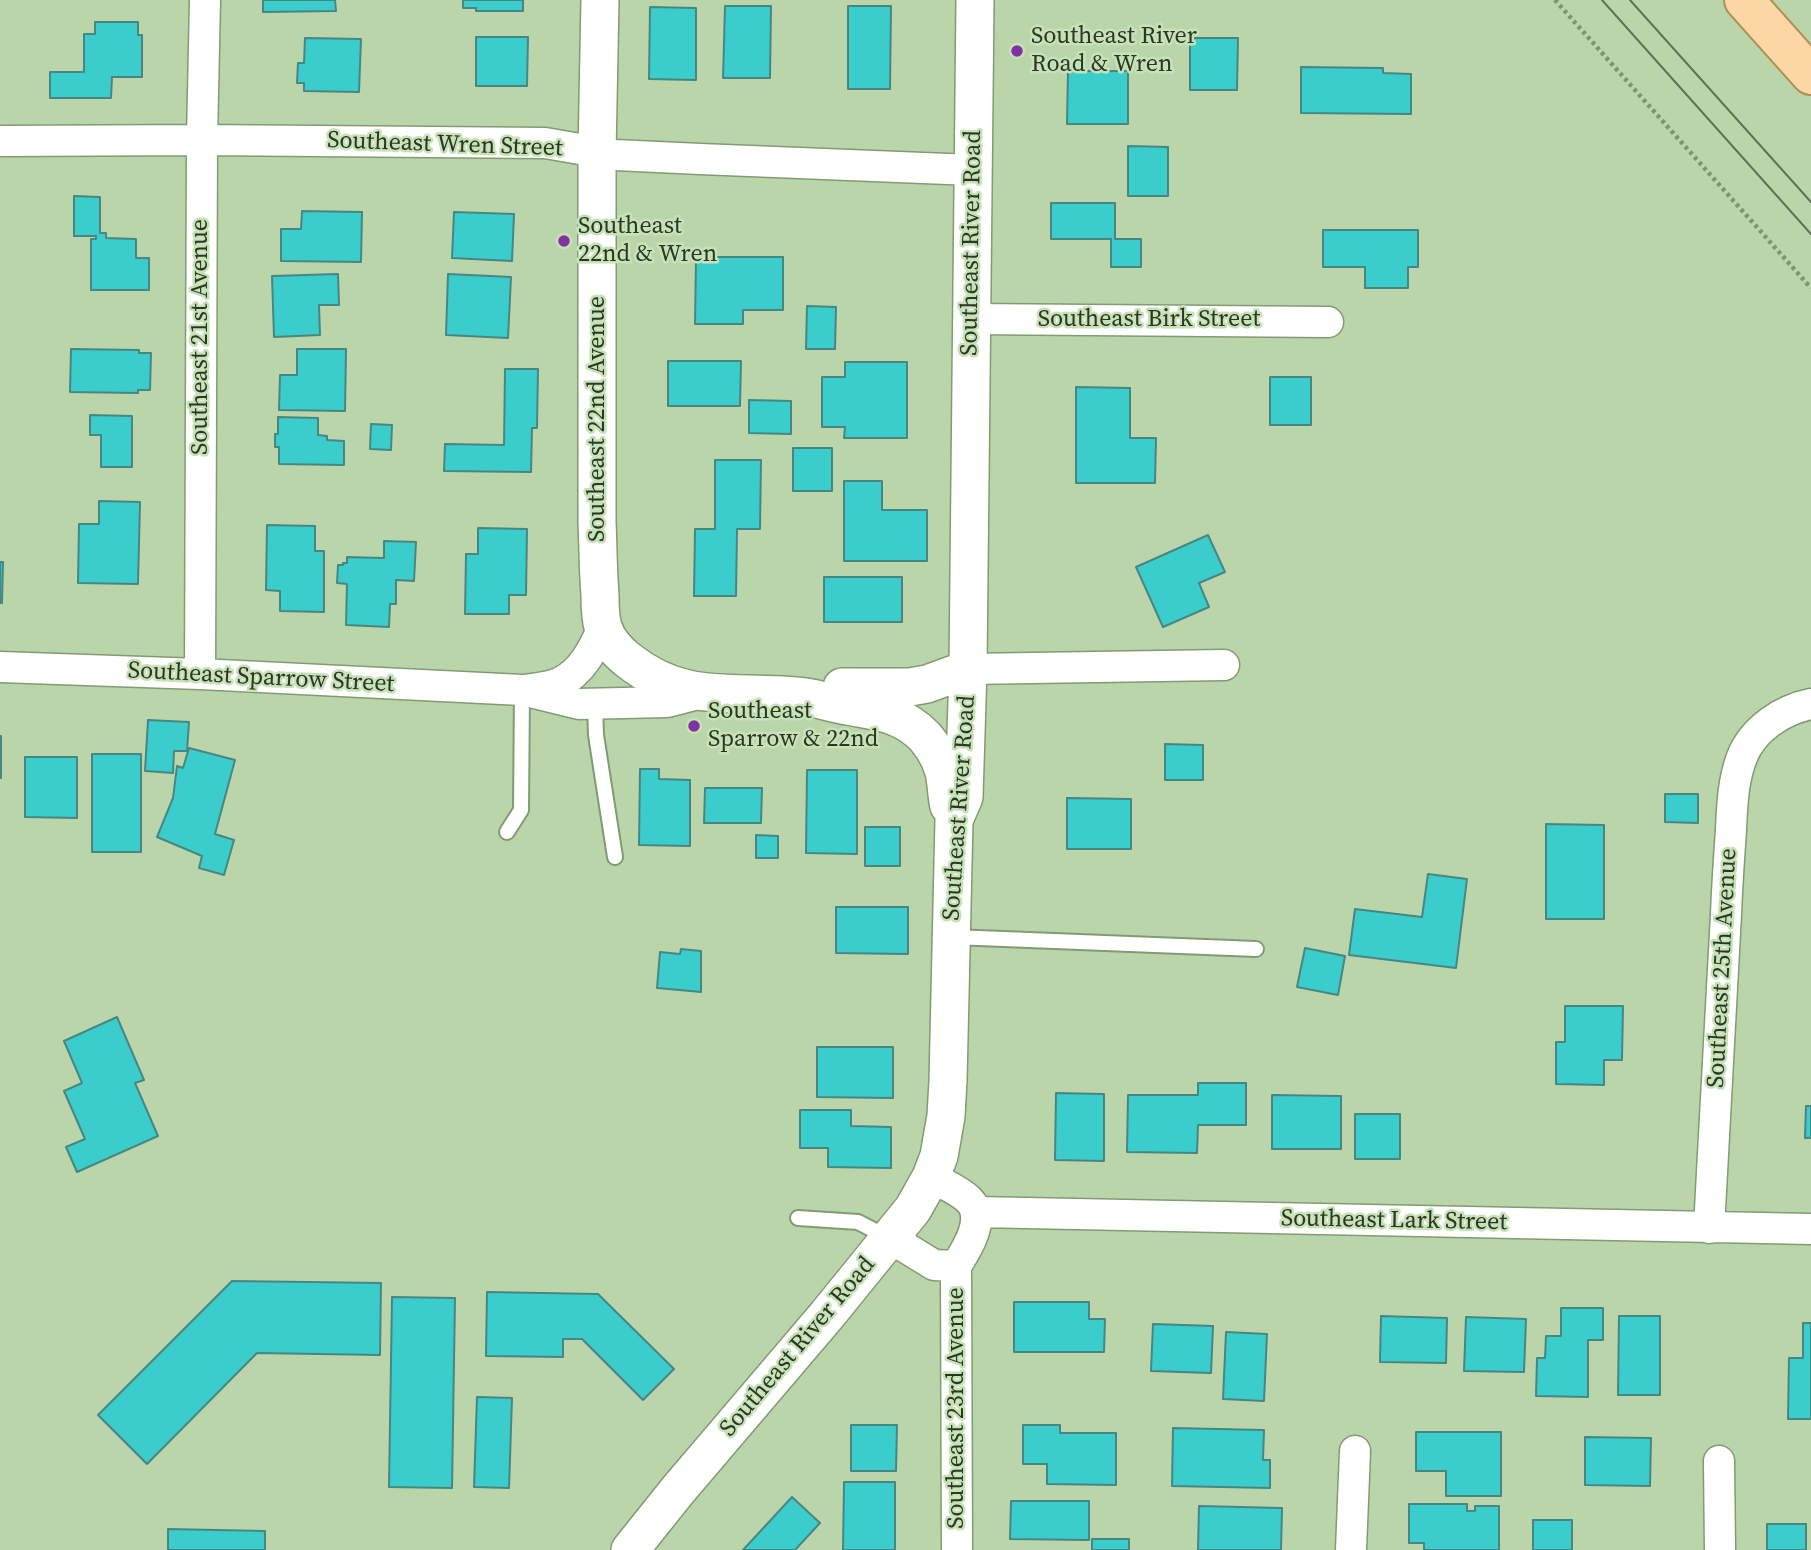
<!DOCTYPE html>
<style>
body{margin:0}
canvas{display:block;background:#bad5aa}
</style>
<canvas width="1811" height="1550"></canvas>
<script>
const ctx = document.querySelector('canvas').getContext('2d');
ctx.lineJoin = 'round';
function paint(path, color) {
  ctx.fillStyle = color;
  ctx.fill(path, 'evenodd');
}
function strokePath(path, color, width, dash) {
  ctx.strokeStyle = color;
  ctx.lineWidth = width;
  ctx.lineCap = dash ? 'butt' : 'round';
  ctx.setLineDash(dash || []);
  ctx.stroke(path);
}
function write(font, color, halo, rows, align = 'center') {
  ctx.font = font + ' "Source Serif 4",serif';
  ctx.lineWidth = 5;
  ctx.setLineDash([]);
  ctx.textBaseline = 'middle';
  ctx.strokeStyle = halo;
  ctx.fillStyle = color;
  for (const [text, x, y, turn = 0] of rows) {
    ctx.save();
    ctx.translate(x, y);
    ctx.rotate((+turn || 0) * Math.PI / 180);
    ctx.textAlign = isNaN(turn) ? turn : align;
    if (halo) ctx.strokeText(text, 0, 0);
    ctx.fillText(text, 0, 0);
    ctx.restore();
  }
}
const building = new Path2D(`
 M 263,0 L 335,0 L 336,11 L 263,12 Z
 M 463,0 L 523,0 L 523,11 L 476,11 L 476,8 L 463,8 Z
 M 725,6 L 771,6 L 770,78 L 723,78 Z
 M 848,6 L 891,6 L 890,89 L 848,89 Z
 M 650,7 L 696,8 L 696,80 L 649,79 Z
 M 95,22 L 138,22 L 138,35 L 142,35 L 142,77 L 112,77 L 111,98 L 50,98 L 50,72 L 84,72 L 84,34 L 95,34 Z
 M 476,37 L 528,37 L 527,86 L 476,86 Z
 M 305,38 L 361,39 L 359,92 L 304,91 L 304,83 L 297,83 L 298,63 L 304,63 Z
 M 1190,38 L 1238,38 L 1237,90 L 1190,90 Z
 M 1301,67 L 1383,68 L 1383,73 L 1411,74 L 1411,114 L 1301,113 Z
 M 1068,71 L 1128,71 L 1128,124 L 1067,124 Z
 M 1128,146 L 1168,147 L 1168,196 L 1128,196 Z
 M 74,196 L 100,197 L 100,233 L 106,233 L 106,238 L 136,239 L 136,258 L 149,258 L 149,290 L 91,290 L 91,239 L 96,239 L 96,236 L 74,236 Z
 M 1051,203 L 1115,203 L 1115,239 L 1141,239 L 1141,267 L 1111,267 L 1111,239 L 1051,239 Z
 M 302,211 L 362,212 L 361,262 L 281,261 L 281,229 L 301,229 Z
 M 454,212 L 514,214 L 512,261 L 452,258 Z
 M 1323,230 L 1418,230 L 1418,267 L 1408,267 L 1408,288 L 1365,288 L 1365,267 L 1323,267 Z
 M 696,257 L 783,257 L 783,310 L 743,310 L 743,324 L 695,324 Z
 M 338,274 L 339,305 L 319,305 L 320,335 L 274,337 L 272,276 Z
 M 448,274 L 511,277 L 508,338 L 446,335 Z
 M 807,306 L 836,307 L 835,349 L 806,349 Z
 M 71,349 L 139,350 L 139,353 L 151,353 L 150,390 L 138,390 L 138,393 L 70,392 Z
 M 297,349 L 346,349 L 345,411 L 279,410 L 280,375 L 297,375 Z
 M 668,361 L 741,361 L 740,406 L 668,406 Z
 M 845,362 L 907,362 L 907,438 L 844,438 L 845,427 L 822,427 L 822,377 L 845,377 Z
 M 505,369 L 538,369 L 537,428 L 532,428 L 531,472 L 444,471 L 445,444 L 504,445 Z
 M 1270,377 L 1311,377 L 1311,425 L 1270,425 Z
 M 1076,387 L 1130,388 L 1130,438 L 1156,438 L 1155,483 L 1076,483 Z
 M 749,400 L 791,401 L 791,434 L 749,433 Z
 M 90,415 L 132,416 L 132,467 L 101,467 L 101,435 L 90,435 Z
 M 278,417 L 318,418 L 318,435 L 327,436 L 327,440 L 344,441 L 344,465 L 279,464 L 279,447 L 275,447 L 275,434 L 278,434 Z
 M 371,424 L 392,425 L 391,450 L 370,449 Z
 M 793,448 L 832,448 L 832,491 L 793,491 Z
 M 715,460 L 761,460 L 760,529 L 737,529 L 736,596 L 694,596 L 695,529 L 715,529 Z
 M 844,481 L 882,481 L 882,510 L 927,510 L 927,561 L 844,561 Z
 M 99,501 L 140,502 L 138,584 L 78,583 L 79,524 L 99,524 Z
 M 267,525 L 315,526 L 315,551 L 324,551 L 324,612 L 280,611 L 280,591 L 266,590 Z
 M 478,528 L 527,529 L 526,595 L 509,595 L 509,614 L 465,614 L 466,554 L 478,554 Z
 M 1208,535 L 1225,572 L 1199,583 L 1209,607 L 1163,627 L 1136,567 Z
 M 384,541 L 416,542 L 414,581 L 396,580 L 396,604 L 390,604 L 389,627 L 346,625 L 347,584 L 337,583 L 338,565 L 343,565 L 343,563 L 347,563 L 347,557 L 384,558 Z
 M 0,562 L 3,562 L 2,603 L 0,603 Z
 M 824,577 L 902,577 L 902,622 L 824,622 Z
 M 148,720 L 189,722 L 187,751 L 174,751 L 173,773 L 145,771 Z
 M 0,736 L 1,736 L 1,778 L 0,778 Z
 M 1165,744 L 1203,745 L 1203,780 L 1165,780 Z
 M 189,748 L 235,760 L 215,834 L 234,840 L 224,875 L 199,868 L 202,856 L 157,837 L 173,798 L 177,766 L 183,768 Z
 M 92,754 L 141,754 L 141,852 L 92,852 Z
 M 25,757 L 77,757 L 77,818 L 25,817 Z
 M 640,769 L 659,769 L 659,779 L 690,780 L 690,846 L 639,845 Z
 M 807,770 L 857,770 L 857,854 L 806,853 Z
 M 705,788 L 762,788 L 761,823 L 704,823 Z
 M 1665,794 L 1698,794 L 1698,823 L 1665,822 Z
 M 1067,798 L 1131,799 L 1131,849 L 1067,849 Z
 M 1546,824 L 1604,825 L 1604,919 L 1546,919 Z
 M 865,827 L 900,827 L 900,866 L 865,866 Z
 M 756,835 L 778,836 L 778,858 L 756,858 Z
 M 1428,874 L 1467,879 L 1456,968 L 1349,955 L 1355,909 L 1422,917 Z
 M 836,907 L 908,907 L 908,954 L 836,953 Z
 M 1305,948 L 1345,956 L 1338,995 L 1297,987 Z
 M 681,949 L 701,951 L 701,992 L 657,988 L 660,952 L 680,954 Z
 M 1565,1006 L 1623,1006 L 1622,1060 L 1604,1060 L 1604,1085 L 1556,1084 L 1556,1042 L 1565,1042 Z
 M 117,1017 L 144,1080 L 135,1083 L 158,1136 L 77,1172 L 66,1147 L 85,1139 L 64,1091 L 82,1083 L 64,1041 Z
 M 817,1047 L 893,1047 L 893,1098 L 817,1097 Z
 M 1198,1083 L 1246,1083 L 1246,1125 L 1198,1125 L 1197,1153 L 1127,1152 L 1128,1095 L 1198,1095 Z
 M 1056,1093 L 1104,1094 L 1104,1161 L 1055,1160 Z
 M 1272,1095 L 1341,1096 L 1341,1149 L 1272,1149 Z
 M 1806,1106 L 1811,1106 L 1811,1138 L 1805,1138 Z
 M 800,1110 L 851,1110 L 851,1126 L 891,1127 L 891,1168 L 828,1167 L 828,1148 L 800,1148 Z
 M 1355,1114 L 1400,1114 L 1400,1159 L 1355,1159 Z
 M 232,1281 L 381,1283 L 380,1355 L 257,1353 L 147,1464 L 98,1415 Z
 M 487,1292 L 598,1294 L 674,1369 L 643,1400 L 582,1339 L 563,1339 L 563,1357 L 486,1356 Z
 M 392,1297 L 455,1298 L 452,1488 L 389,1487 Z
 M 1014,1302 L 1089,1302 L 1089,1319 L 1105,1319 L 1104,1352 L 1014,1352 Z
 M 1561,1308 L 1603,1308 L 1603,1340 L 1588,1340 L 1588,1397 L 1536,1396 L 1537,1358 L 1545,1358 L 1546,1336 L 1561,1336 Z
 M 1381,1316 L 1447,1318 L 1446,1363 L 1380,1362 Z
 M 1619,1316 L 1660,1316 L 1660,1395 L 1618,1395 Z
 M 1466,1317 L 1526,1319 L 1524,1372 L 1464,1371 Z
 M 1803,1323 L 1811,1323 L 1811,1419 L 1788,1419 L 1789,1358 L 1803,1358 Z
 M 1153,1324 L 1213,1326 L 1211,1373 L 1151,1371 Z
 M 1226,1332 L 1267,1334 L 1264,1401 L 1223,1399 Z
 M 477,1397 L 512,1398 L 509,1488 L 474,1487 Z
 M 851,1425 L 897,1425 L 896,1471 L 851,1471 Z
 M 1023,1425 L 1060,1425 L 1060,1433 L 1116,1433 L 1116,1485 L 1047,1484 L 1047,1464 L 1023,1464 Z
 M 1173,1428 L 1264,1430 L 1263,1460 L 1270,1460 L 1270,1488 L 1172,1486 Z
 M 1416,1432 L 1501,1432 L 1501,1496 L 1446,1496 L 1446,1471 L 1416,1471 Z
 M 1585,1437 L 1651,1438 L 1650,1486 L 1585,1485 Z
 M 844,1482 L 895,1482 L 895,1550 L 843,1550 Z
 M 792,1497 L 820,1523 L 795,1550 L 743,1550 Z
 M 1011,1501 L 1089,1501 L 1089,1540 L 1010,1539 Z
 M 1409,1504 L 1467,1504 L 1467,1511 L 1475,1511 L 1475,1506 L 1499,1506 L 1499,1550 L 1424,1550 L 1424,1543 L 1409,1543 Z
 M 1199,1506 L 1282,1508 L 1281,1550 L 1198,1550 Z
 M 1533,1520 L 1572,1520 L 1572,1550 L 1533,1550 Z
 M 1767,1524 L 1806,1524 L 1806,1550 L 1767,1550 Z
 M 168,1529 L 265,1531 L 265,1550 L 168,1550 Z
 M 1092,1539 L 1129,1539 L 1129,1550 L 1092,1550 Z`);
paint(building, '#3bcdcb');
strokePath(building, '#488684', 2);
const service = new Path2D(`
 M 595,704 L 596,735 L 615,857
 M 507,832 L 521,810 L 522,690
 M 953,937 L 1256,949
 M 798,1218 L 858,1222 L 887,1237`);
const minor = new Path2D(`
 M 0,141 L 202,140 L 545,143 L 615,155 L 700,159 L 973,170
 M 971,319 L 1328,322
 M 0,667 L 200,674 L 522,690 L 579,704 L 667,702 L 702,693
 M 968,669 L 1224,665
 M 200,674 L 202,140 L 205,0
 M 526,690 C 537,688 550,687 559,683 C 582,673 594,648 603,627
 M 977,1212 L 1811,1229
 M 1709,1228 C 1715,1123 1720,1019 1726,915 C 1727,886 1729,858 1731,830 C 1732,806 1733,780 1742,757 C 1753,729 1782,710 1811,704
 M 890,1238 L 934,1265 L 956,1266 C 967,1249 987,1218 969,1200 C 959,1190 943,1184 931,1177
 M 956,1266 L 957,1550
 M 1719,1461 L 1720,1550
 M 1351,1550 L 1355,1451`);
const tertiary = new Path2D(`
 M 600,0 L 597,153 L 597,521 C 598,545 598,570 600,595 C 600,605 600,617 603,627 C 607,640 618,652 628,660 C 687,707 739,688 806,697 C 820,699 834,704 848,706 C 878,712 902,713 925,737 C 937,751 945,767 946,785 C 947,792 947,799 949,806
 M 842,687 L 910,687 L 927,684 L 968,669
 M 630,1550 L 678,1490 L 827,1315 L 913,1209 L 931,1177 L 939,1156 L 946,1116 L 948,1081 L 954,820 L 964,797 L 968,669 L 975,0`);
const primary = new Path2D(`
 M 1744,0 L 1811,75`);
strokePath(service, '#829b73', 18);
strokePath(minor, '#829b73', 33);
strokePath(tertiary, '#829b73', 40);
strokePath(primary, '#b18e52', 42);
strokePath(new Path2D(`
 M 1555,0 L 1811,288`), '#7e9373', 4.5, [3.5, 3.5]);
strokePath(service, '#fff', 14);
strokePath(minor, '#fff', 30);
strokePath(tertiary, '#fff', 37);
strokePath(primary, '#fbd7a6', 38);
strokePath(new Path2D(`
 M 1602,0 L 1811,234
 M 1630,0 L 1811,202`), '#5f7056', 2);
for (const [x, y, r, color] of [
 [1017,51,7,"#8032a3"],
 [564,241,7,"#8032a3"],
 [694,726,7,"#8032a3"]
]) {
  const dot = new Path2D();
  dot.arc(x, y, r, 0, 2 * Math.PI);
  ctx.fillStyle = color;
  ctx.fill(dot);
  strokePath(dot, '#c7e2b7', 2.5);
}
write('24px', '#2b3625', '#c7e2b7', [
 ["Southeast River",1031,37],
 ["Road & Wren",1031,65],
 ["Southeast",578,227],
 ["22nd & Wren",578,255],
 ["Southeast",708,712],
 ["Sparrow & 22nd",708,740]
], 'left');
write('24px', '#2b3625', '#c7e2b7', [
 ["Southeast Wren Street",445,145,2],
 ["Southeast River Road",972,243,-89],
 ["Southeast Birk Street",1149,320],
 ["Southeast 21st Avenue",201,337,-90],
 ["Southeast 22nd Avenue",598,419,-90],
 ["Southeast Sparrow Street",261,678,3],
 ["Southeast River Road",960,808,-86],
 ["Southeast 25th Avenue",1723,968,-87],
 ["Southeast Lark Street",1394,1221,1],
 ["Southeast River Road",798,1347,-50],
 ["Southeast 23rd Avenue",957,1408,-90]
]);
</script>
